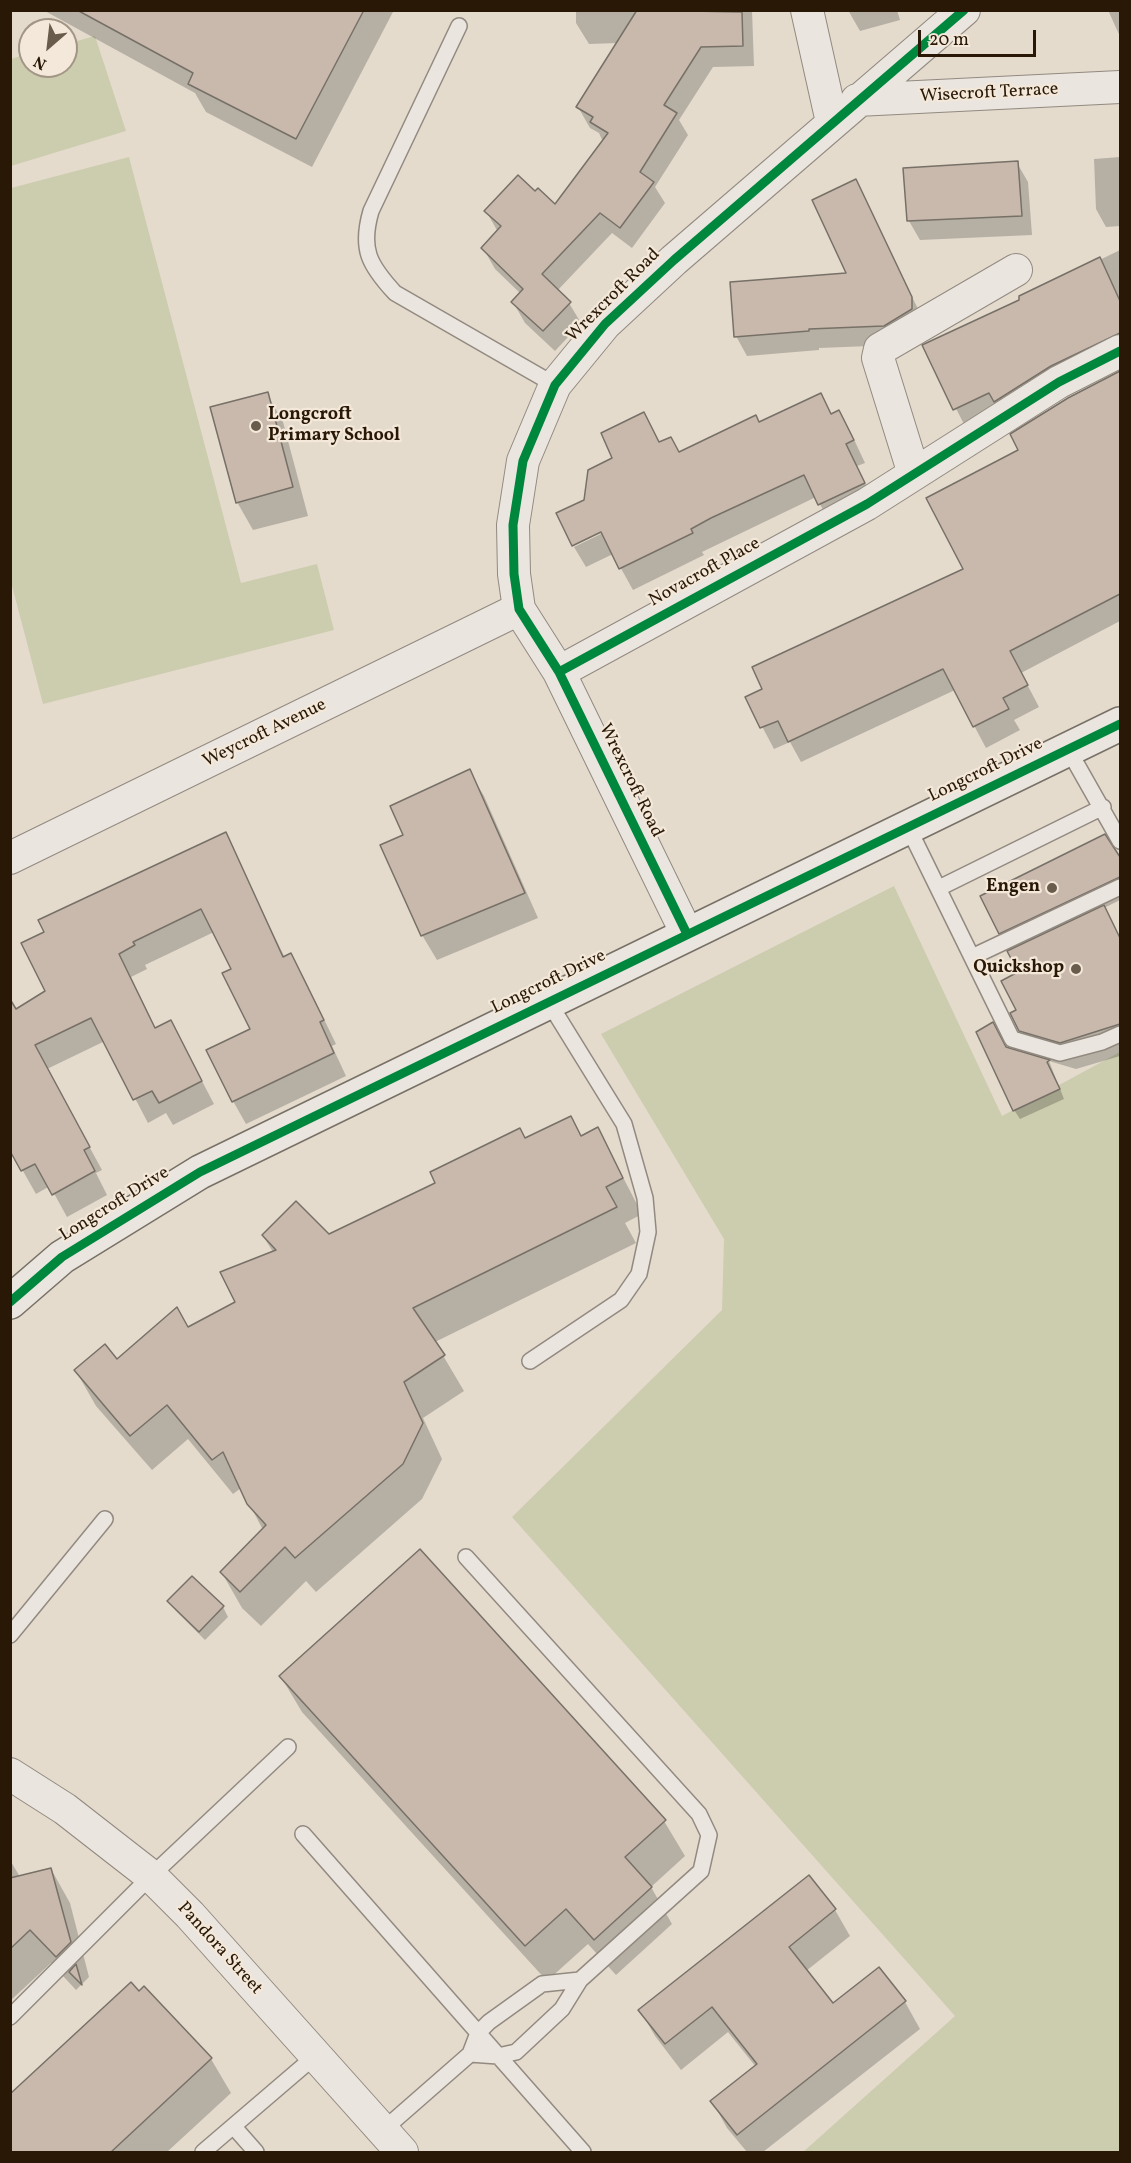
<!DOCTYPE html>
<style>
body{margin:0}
#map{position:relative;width:1131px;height:2163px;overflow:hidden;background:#e4dbcd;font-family:Vollkorn,serif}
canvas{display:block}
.frame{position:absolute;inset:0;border:12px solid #291806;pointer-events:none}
.north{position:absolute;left:18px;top:18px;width:60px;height:60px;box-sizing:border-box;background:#f3e8d9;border:2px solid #a29585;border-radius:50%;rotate:208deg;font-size:16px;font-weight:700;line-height:24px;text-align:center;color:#291806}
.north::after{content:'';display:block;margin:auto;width:21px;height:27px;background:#6a5c4c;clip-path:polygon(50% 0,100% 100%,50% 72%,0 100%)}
.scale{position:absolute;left:918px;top:30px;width:118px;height:27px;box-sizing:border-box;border:3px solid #291806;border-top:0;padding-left:8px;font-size:18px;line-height:21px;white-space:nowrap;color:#291806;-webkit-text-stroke:4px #f3e8d9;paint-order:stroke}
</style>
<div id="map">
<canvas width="1131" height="2163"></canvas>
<div class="frame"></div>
<div class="north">N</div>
<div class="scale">20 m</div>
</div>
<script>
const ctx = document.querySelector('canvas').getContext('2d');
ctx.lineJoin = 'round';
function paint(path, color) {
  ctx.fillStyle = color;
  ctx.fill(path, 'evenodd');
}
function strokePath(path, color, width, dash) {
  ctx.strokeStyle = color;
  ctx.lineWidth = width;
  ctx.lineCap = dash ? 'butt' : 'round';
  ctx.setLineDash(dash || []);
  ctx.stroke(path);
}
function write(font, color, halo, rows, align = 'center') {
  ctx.font = font + ' Vollkorn,serif';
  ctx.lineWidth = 4.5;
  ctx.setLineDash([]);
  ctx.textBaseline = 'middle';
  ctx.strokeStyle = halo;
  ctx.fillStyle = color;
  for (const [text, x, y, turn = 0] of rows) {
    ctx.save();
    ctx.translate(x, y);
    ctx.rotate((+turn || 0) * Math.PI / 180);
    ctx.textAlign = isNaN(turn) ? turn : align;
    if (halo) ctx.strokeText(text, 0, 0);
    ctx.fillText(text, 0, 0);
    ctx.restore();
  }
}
paint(new Path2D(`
 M 95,36 L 126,131 L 11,166 L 11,59 L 30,53 L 30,66 L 66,66 L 66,44 Z
 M 129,157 L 241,583 L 317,564 L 334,630 L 43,704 L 11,582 L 11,188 Z
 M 894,886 L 1002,1116 L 1120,1052 L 1120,2152 L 803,2152 L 955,2016 L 512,1517 L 722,1310 L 724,1239 L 601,1034 Z`), '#ccccae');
paint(new Path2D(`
 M 43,10 L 394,10 L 312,167 L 206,112 L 195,93 Z
 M 576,10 L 752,10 L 754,66 L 713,67 L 679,120 L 688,135 L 655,187 L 665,203 L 632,248 L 612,233 L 557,291 L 569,303 L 581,323 L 555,351 L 525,323 L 513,302 L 521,294 L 495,269 L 483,248 L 498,232 L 486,211 L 535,193 L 555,207 L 603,142 L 599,133 L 590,128 L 578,107 L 618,43 L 589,44 L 576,23 Z
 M 848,10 L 897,10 L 900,20 L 860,31 Z
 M 1108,10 L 1120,10 L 1120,36 L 1117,30 Z
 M 1120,157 L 1120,226 L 1106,227 L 1096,209 L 1094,159 Z
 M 1017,163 L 1028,182 L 1032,235 L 920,240 L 909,221 Z
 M 855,181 L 922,317 L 895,345 L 819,348 L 819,350 L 747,356 L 736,336 L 849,275 Z
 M 1120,250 L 1120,358 L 967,430 L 924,346 Z
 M 1120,373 L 1120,621 L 1021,673 L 1039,707 L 1014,720 L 1020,730 L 986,748 L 955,690 L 801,762 L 790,742 L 774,749 L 747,698 L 965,570 L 1020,451 L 1069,399 Z
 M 267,394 L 283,422 L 308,516 L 253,530 L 237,502 Z
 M 821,395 L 832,415 L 839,412 L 851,433 L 865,463 L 857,466 L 876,506 L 832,526 L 816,497 L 702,552 L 704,555 L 633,590 L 613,554 L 586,567 L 574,547 L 609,530 L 585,501 L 644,414 L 660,443 L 679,453 L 759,424 Z
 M 469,771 L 484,796 L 538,918 L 437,960 L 422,935 L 405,835 Z
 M 225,834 L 285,958 L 291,955 L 304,978 L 336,1044 L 332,1046 L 346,1076 L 246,1124 L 233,1101 L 252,1030 L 233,970 L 214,932 L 145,965 L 147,969 L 131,977 L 156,1029 L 171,1022 L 214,1104 L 173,1125 L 166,1113 L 148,1123 L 105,1041 L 47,1069 L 102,1170 L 96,1173 L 107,1195 L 67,1217 L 50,1186 L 36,1194 L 10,1148 L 47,992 Z
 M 1116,851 L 1120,859 L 1120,900 L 1104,908 L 1120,938 L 1120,1056 L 1076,1069 L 1049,1061 L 1064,1099 L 1020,1119 L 1014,1110 L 1006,1048 L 1036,1058 L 1020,1030 L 1020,973 L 1000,933 Z
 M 598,1129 L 642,1214 L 625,1223 L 636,1243 L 435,1342 L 464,1391 L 423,1418 L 442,1459 L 422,1499 L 316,1592 L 306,1581 L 261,1626 L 242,1608 L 222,1573 L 263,1530 L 241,1488 L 233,1494 L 188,1439 L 152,1470 L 96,1406 L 76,1371 L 117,1361 L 237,1303 L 273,1252 L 263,1236 L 329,1236 L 525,1140 L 582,1137 Z
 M 169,1601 L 223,1607 L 228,1617 L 205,1640 L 175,1610 Z
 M 281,1677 L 664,1821 L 685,1856 L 651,1887 L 672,1924 L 616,1975 L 588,1944 L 547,1981 L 302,1712 Z
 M 10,1860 L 20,1877 L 51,1869 L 70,1903 L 89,1977 L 76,1990 L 51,1963 L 10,2001 Z
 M 809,1877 L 835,1910 L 850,1936 L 806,1971 L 833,2005 L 879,1969 L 905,2002 L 920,2029 L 763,2152 L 747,2152 L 727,2128 L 712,2101 L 756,2067 L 728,2032 L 681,2070 L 655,2036 L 640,2010 Z
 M 144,1988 L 211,2059 L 231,2093 L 167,2152 L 10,2152 L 10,2096 Z`), '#0003');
const building = new Path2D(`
 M 77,10 L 364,10 L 296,139 L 188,84 L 193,73 Z
 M 637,10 L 742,12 L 743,46 L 701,47 L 664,105 L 677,113 L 640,172 L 654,182 L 620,228 L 600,213 L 542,274 L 571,302 L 543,331 L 511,302 L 523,289 L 481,248 L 501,226 L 484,211 L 518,175 L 535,191 L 538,188 L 555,204 L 608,133 L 590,122 L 593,117 L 576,107 Z
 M 1018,161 L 1022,216 L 907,221 L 903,168 Z
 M 856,179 L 912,297 L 912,309 L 884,326 L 809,329 L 809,331 L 734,337 L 730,282 L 846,273 L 812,200 Z
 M 1100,257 L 1120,301 L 1120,333 L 1051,366 L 994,402 L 989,393 L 953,410 L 922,345 L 1019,300 L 1019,296 Z
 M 1120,371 L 1120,594 L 1010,651 L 1028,685 L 1003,698 L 1009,709 L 973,727 L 943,669 L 788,742 L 778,721 L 760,728 L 745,697 L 762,689 L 752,667 L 963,569 L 926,498 L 1018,450 L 1010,434 L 1068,398 Z
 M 268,392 L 293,487 L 236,503 L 210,407 Z
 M 821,393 L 831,414 L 839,410 L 854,440 L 846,444 L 865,483 L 818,505 L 804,475 L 711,518 L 691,529 L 693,533 L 619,569 L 601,532 L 572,546 L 556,513 L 584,500 L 588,470 L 612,458 L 601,433 L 644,412 L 659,442 L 671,437 L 679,452 L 756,415 L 759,422 Z
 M 470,769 L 525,893 L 421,936 L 380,845 L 403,835 L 390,806 Z
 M 226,832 L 283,957 L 291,953 L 324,1020 L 320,1022 L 334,1053 L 232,1102 L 206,1050 L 250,1029 L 222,973 L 231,969 L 201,909 L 133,942 L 135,945 L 119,954 L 155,1028 L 171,1020 L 202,1081 L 159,1103 L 152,1091 L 133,1100 L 91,1018 L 35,1045 L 90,1147 L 84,1150 L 95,1171 L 52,1195 L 35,1164 L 21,1171 L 10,1151 L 10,999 L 16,1009 L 45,991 L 21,943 L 44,932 L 38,920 Z
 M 1105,834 L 1120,857 L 1120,877 L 999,934 L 980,896 Z
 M 1104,905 L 1120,938 L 1120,1024 L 1060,1043 L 1019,1031 L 1010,1013 L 1016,1010 L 1001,981 L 1018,972 L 1007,951 Z
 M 993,1022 L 1006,1047 L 1050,1060 L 1047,1062 L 1060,1089 L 1013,1111 L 976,1032 Z
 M 571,1116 L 581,1136 L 598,1127 L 623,1178 L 606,1187 L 617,1207 L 413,1308 L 445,1355 L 404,1382 L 423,1423 L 403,1464 L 295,1558 L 285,1547 L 240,1592 L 220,1572 L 266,1525 L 247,1504 L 223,1452 L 212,1460 L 167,1405 L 130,1436 L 74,1370 L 105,1344 L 117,1359 L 177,1307 L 188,1327 L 235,1302 L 220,1272 L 276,1250 L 262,1235 L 296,1201 L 329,1234 L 435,1183 L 430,1172 L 520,1128 L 525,1138 Z
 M 420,1549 L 666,1820 L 625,1857 L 652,1887 L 594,1940 L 566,1909 L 525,1946 L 279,1676 Z
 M 192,1576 L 224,1606 L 199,1632 L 167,1601 Z
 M 51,1868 L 71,1942 L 56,1957 L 30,1930 L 10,1949 L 10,1878 Z
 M 809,1875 L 836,1909 L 789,1947 L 833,2003 L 879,1967 L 906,2001 L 737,2135 L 710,2101 L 757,2064 L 712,2007 L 665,2044 L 638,2010 Z
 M 76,1964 L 82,1985 L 69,1972 Z
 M 131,1982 L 139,1991 L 144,1986 L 212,2058 L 111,2152 L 10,2152 L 10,2094 Z`);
paint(building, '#c8b9ac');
strokePath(building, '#777066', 1.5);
const lane = new Path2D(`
 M 459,26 L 371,211 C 360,249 369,265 395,293 L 555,385
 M 1068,749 L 1120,841
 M 908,827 L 1012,1039 L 1060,1053 L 1102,1042 L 1120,1034
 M 939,888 L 1103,807
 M 972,957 L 1120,887
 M 530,1361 L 621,1300 L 639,1274 L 648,1232 L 645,1198 L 624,1124 L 548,1001
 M 466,1557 L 699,1814 L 709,1835 L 701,1871 L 580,1980 L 562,2009 L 516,2052 L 498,2056 L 470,2054
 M 10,1635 L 105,1519
 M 303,1834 L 583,2152
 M 10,2017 L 151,1876 L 288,1747
 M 234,2127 L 256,2152
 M 382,2131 L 470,2054 L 478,2033 L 489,2022 L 542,1984 L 580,1980
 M 203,2152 L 314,2057`);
const street = new Path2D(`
 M 807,10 L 832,122
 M 857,100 L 1120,87
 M 914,474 L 878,358 L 880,349 L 1016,270
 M 559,672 L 867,504 L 1059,382 L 1120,351
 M 10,858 L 519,609
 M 687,934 L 559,672 L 519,609 L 514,574 L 513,525 L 523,461 L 555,385 L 605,324 L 674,260 L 964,10
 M 10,1774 L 65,1809 L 151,1876 L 190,1915 L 402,2152`);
const secondary = new Path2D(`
 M 10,1302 L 62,1257 L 200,1172 L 1120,724`);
strokePath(lane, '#928a81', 18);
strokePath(street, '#928a81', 34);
strokePath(secondary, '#777066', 36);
strokePath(lane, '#eae5de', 15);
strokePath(street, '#eae5de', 32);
strokePath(secondary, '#eae5de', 33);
strokePath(new Path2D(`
 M 559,672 L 867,504 L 1059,382 L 1120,351
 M 687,934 L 559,672 L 519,609 L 514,574 L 513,525 L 523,461 L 555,385 L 605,324 L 674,260 L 964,10
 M 10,1302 L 62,1257 L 200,1172 L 1120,724`), '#00873e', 9);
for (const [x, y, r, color] of [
 [256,426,6,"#6a5c4c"],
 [1052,888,6,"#6a5c4c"],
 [1076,969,6,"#6a5c4c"]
]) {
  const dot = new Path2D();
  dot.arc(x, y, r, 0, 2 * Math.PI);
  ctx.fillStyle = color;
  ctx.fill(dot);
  strokePath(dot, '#f3e8d9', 2);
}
write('18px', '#291806', '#f3e8d9', [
 ["Wisecroft Terrace",989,94,-3],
 ["Wrexcroft Road",614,296,-45],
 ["Novacroft Place",705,573,-29],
 ["Weycroft Avenue",265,734,-26],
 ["Longcroft Drive",986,771,-26],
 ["Wrexcroft Road",630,781,64],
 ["Longcroft Drive",549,983,-26],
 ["Longcroft Drive",115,1205,-32],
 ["Pandora Street",219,1949,48]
]);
write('bold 18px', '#291806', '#f3e8d9', [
 ["Longcroft",268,416,"left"],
 ["Primary School",268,437,"left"],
 ["Engen",1040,888],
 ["Quickshop",1064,969]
], 'right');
</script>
